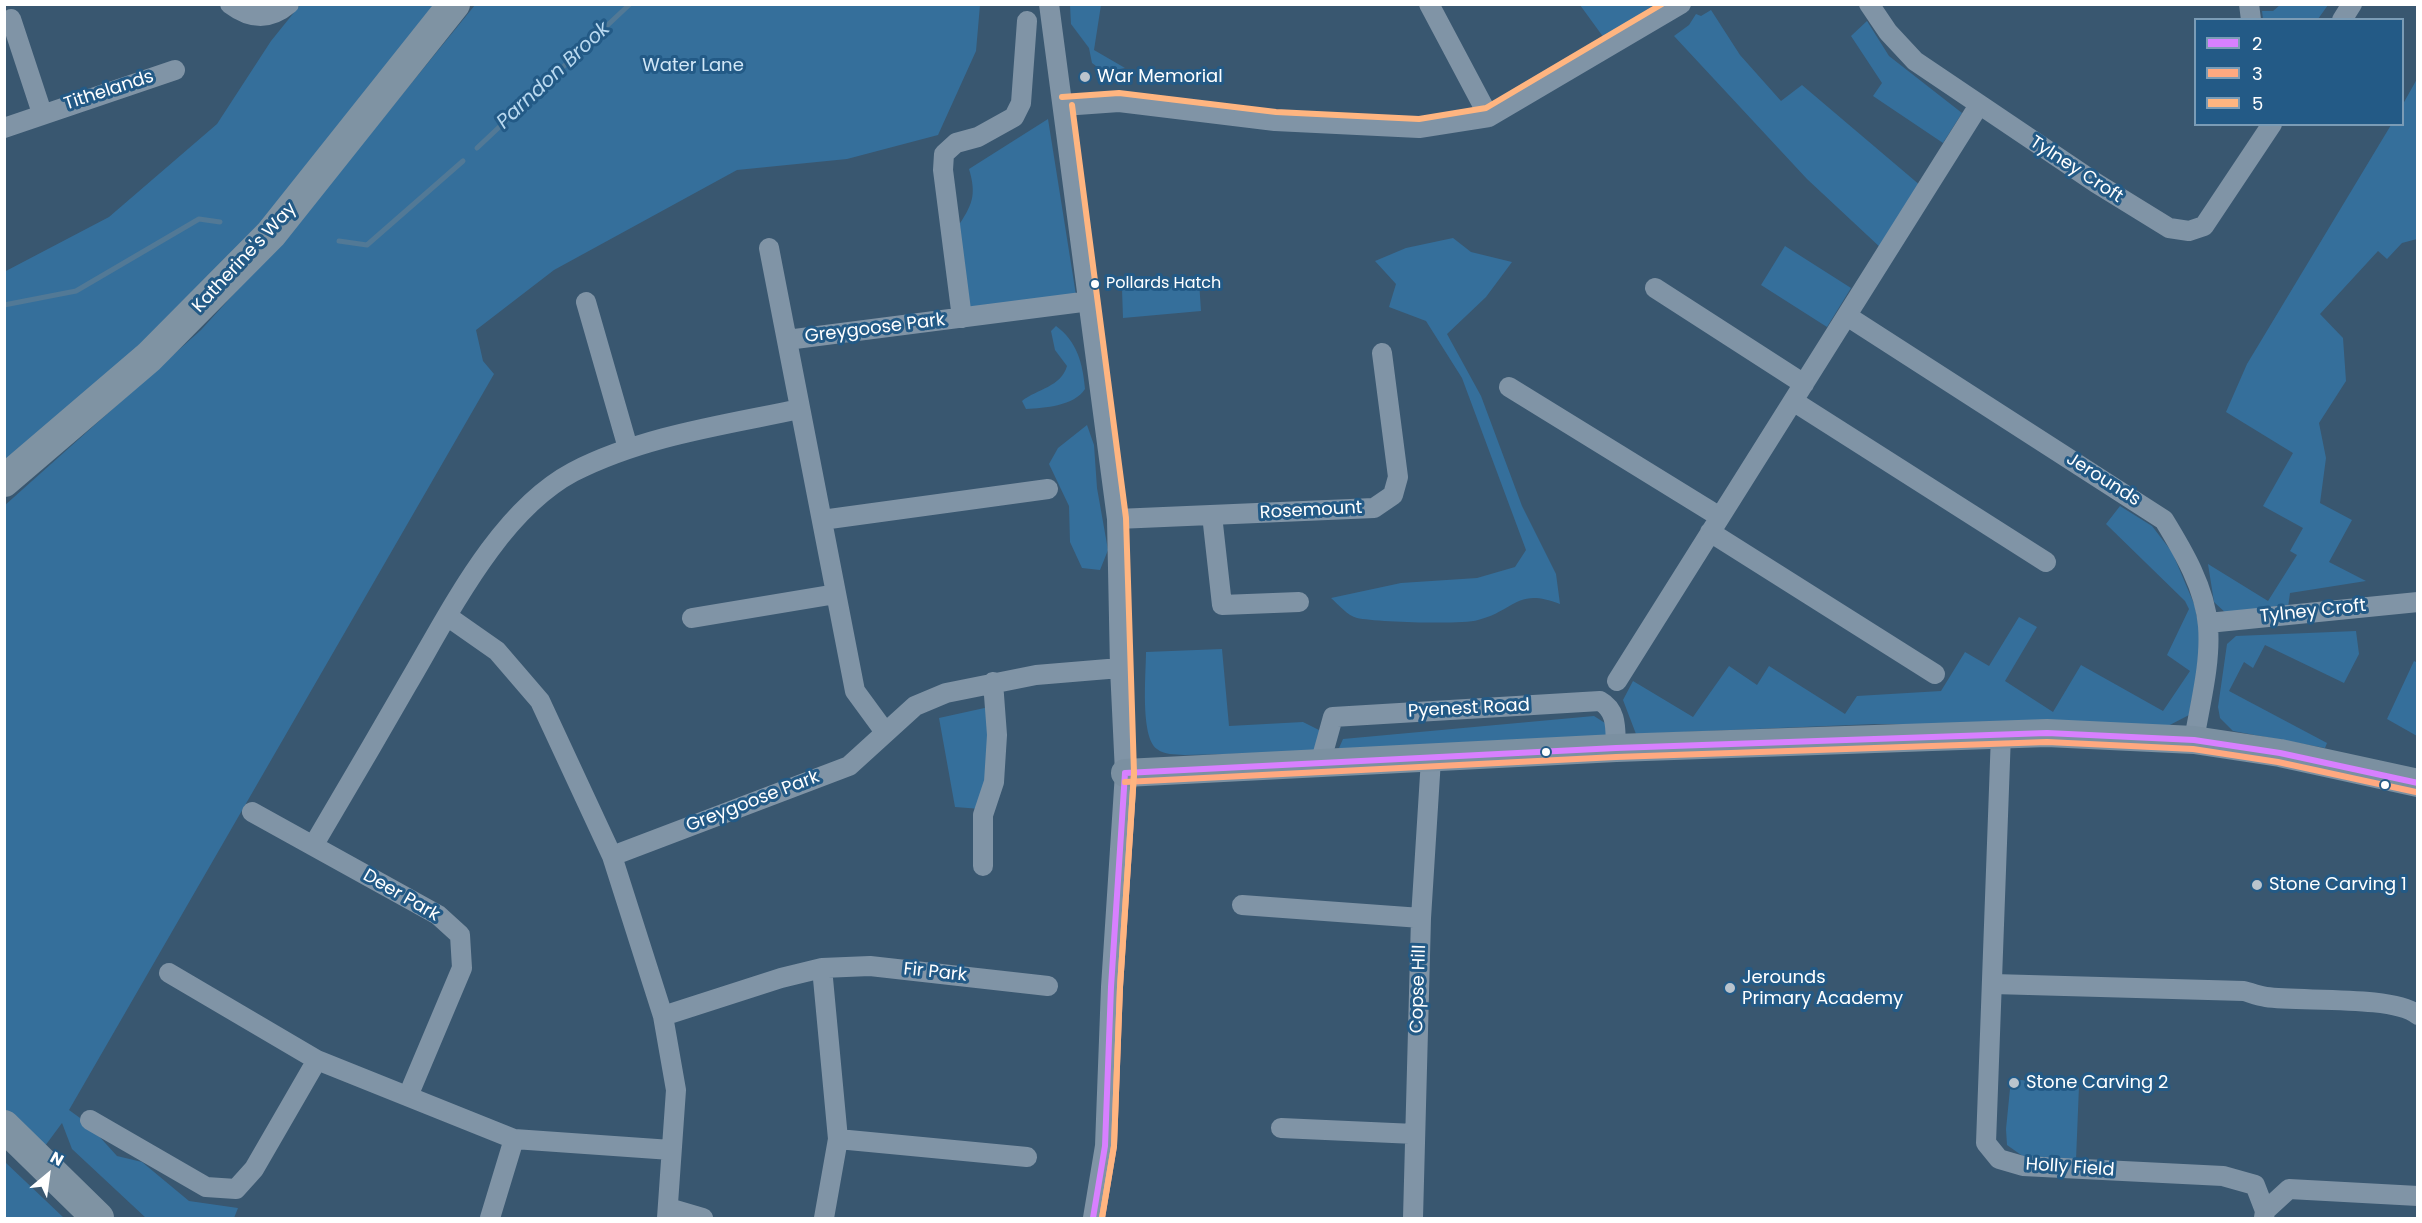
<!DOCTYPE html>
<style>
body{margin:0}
#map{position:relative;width:2422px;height:1223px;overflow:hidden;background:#395770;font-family:Poppins,sans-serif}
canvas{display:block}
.frame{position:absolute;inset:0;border:6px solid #fff;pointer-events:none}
.legend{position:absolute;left:2194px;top:18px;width:210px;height:108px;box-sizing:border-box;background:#235a86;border:2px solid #7b9cb6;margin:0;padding:8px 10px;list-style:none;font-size:18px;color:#fff}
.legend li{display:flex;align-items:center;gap:12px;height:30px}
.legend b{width:30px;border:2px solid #7b9cb6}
.north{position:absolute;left:18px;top:1145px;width:60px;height:60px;-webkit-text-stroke:4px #235a86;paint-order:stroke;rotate:29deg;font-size:16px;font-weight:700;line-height:24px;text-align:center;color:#fff}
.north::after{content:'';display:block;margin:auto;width:21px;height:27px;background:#fff;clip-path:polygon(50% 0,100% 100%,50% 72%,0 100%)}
</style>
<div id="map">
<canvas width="2422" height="1223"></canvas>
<div class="frame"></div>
<ul class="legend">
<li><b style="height:8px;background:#d880ff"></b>2</li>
<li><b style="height:8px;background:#ffa980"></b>3</li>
<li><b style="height:8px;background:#ffb580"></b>5</li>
</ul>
<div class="north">N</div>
</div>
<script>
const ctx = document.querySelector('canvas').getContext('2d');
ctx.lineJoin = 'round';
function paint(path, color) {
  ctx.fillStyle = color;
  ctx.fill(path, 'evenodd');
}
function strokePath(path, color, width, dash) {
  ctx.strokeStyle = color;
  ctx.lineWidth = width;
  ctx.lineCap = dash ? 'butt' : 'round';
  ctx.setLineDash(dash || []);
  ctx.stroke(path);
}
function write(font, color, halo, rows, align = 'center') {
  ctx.font = font + ' Poppins,sans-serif';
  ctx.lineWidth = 6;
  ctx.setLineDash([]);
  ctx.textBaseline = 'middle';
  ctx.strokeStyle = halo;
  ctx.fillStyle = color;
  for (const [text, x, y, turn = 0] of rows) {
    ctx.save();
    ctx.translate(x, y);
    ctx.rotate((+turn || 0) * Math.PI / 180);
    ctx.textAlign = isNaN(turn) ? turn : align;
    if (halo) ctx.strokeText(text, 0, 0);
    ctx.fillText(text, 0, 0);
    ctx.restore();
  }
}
paint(new Path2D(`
 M 300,5 L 449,5 L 357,126 L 116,386 L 5,466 L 4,272 L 109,217 L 217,124 L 271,41 Z
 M 475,5 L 980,5 L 976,51 L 938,135 L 847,159 L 737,170 L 554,270 L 476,330 L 483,361 L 494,374 L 69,1110 L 87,1123 L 117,1156 L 142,1162 L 189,1201 L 238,1208 L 234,1218 L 146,1218 L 72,1149 L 62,1123 L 42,1150 L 5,1111 L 4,506 L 201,330 L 292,230 Z
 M 1070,5 L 1101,5 L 1094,50 L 1125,68 L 1104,72 L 1092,63 L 1089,48 L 1071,24 Z
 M 1580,5 L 1654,5 L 1604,38 Z
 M 2280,5 L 2280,4 L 2328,5 L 2318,19 L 2263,19 L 2262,11 L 2273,11 Z
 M 1711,10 L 1740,55 L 1781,101 L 1802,85 L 1921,186 L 1882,249 L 1807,179 L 1674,36 L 1689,25 L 1696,14 L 1701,16 Z
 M 1867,21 L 1889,56 L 1962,113 L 1943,143 L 1873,96 L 1882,83 L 1851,36 Z
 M 2417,79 L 2417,239 L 2402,243 L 2387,259 L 2378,251 L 2320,314 L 2343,338 L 2346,381 L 2319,423 L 2326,458 L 2320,503 L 2352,520 L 2329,562 L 2366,581 L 2290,593 L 2288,608 L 2228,615 L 2214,602 L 2208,564 L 2268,601 L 2297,555 L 2290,551 L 2303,528 L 2263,506 L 2293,453 L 2226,412 L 2247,364 L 2391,125 L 2402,124 L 2403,104 Z
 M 1048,119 L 1076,295 L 970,307 L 957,228 C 972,205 977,196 969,169 Z
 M 1453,238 L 1471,252 L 1512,262 L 1486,297 L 1447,334 L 1481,396 L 1522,506 L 1556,574 L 1560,604 C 1516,587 1515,611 1478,620 C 1461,625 1375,622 1357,618 C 1348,616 1338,604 1331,598 L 1401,583 L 1477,578 L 1515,567 L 1526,550 L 1462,378 L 1426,321 L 1389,307 L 1396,284 L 1375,261 L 1406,248 Z
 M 1785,246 L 1851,288 L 1827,327 L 1761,285 Z
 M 1199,281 L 1201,311 L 1123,318 L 1122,289 Z
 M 1056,326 C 1077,341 1083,364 1085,389 C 1074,406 1045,408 1026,409 L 1022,401 C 1037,389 1061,387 1067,366 L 1055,350 L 1051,331 Z
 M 1087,425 L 1094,445 L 1097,488 L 1108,550 L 1100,570 L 1082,568 L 1070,542 L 1069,506 L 1049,464 L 1058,448 Z
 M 2120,506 L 2152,526 L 2172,552 L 2195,606 L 2202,645 L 2189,715 L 2164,728 L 1993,724 L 1874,724 L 1636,734 L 1623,700 L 1633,681 L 1693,717 L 1729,666 L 1757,685 L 1769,666 L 1845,714 L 1857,696 L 1941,691 L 1965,652 L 1989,666 L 2019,617 L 2037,627 L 2005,681 L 2053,712 L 2081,665 L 2163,711 L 2190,671 L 2167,655 L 2189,609 L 2185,601 L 2106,524 Z
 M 2356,631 L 2359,654 L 2344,683 L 2265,645 L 2253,668 L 2244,662 L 2229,691 L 2327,743 L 2325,748 L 2233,731 L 2220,718 L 2218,707 L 2227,644 L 2236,636 Z
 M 1222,649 L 1229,726 L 1303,722 L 1321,731 L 1314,752 L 1184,755 C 1175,754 1164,755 1157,749 C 1140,737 1146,674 1146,652 Z
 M 2414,661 L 2418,663 L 2417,736 L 2387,719 Z
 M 989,707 L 994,782 L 981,809 L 955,807 L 939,718 Z
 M 1594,716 L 1605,723 L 1607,738 L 1344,752 L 1339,748 L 1343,739 Z
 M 2011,1079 L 2079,1086 L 2076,1160 L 2024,1157 L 2007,1145 L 2006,1129 Z
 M 5,1162 L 64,1218 L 5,1218 Z`), '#356f9b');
strokePath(new Path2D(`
 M 477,148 L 630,4
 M 339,241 L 367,245 L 463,161
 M 4,305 L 76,291 L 199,219 L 220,222`), '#527996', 5);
strokePath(new Path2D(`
 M 230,4 C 250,19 269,21 289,4
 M 1049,4 L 1117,519 L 1120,668 L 1125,773 L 1111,987 L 1105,1146 L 1093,1218
 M 1429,4 L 1489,117
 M 1869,4 L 1888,32 L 1915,61 L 2096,183 L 2169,228 L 2189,231 L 2204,226 L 2272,124
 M 2249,4 L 2251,20
 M 11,19 L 42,113
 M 2342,20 L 2352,4
 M 1063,106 L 1119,102 L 1275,121 L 1419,128 L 1489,117 L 1681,4
 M 4,128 L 175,70
 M 769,248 L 855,691 L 885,732
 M 1655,288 L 1804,384
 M 586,302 L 628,448
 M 1847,316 L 2164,520 C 2183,551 2205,588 2208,626 C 2211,663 2200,704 2194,740
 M 962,318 L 943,170 L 944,154 L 956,143 L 978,137 L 1014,117 L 1021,103 L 1027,21
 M 787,340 L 1090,301
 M 1509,387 L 1720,517
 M 1793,401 L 2046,562
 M 1212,515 L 1222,605 L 1299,602
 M 1117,519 L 1374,508 L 1393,495 L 1398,477 L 1382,353
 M 822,520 L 1048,489
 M 1710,532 L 1935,674
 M 447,616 L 497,651 L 540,701 L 612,856 L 663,1016 L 676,1090 L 667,1218
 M 692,618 L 836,594
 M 2208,623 L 2418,602
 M 1617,681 L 1979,105
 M 2001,734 L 1986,1143 L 1999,1159 L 2023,1166 L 2223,1176 L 2255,1185 L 2265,1211 L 2264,1218
 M 1320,764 L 1333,717 L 1600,701 C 1618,711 1615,730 1616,748
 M 252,812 L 438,915 L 460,935 L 462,968 L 408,1096
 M 313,846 C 345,792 376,739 407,685 C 449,614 498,512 573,472 C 643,436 724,425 800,409
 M 612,856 L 849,766 L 915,706 L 946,693 L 1036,675 L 1120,668
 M 983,866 L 983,815 L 994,782 L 997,735 L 993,682
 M 1242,905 L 1421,918
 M 822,968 L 838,1139 L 824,1218
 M 169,973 L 317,1060 L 514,1139 L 671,1150
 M 1993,984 L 2244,991 C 2251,993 2259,996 2266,997 C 2301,1002 2393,995 2418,1015
 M 663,1016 L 781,978 L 822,968 L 870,966 L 1048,986
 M 90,1120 L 206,1187 L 236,1189 L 254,1169 L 317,1060
 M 1281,1128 L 1415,1134
 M 838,1139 L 1027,1157
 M 669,1208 L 703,1218
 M 2265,1211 L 2289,1189 L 2418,1196
 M 490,1218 L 514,1139
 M 1413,1218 L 1421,918 L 1431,759`), '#8094a6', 20);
strokePath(new Path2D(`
 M 1125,773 L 1616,748 L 2047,733 L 2194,740 L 2280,753 L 2418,783`), '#7b90a1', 28);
strokePath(new Path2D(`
 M 4,481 L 149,357 L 271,234 L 454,4
 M 4,1126 L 98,1218`), '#7f93a3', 32);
strokePath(new Path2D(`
 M 1125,773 L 1616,748 L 2047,733 L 2194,740 L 2280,753 L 2418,783
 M 1093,1218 L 1105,1146 L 1111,987 L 1125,773`), '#d880ff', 6);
strokePath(new Path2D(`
 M 1125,782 L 1616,757 L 2047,742 L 2193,749 L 2278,762 L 2416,792
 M 1102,1218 L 1114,1146 L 1120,987 L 1134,774`), '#ffa980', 6);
strokePath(new Path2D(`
 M 1062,97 L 1119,93 L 1276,112 L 1419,119 L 1486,108 L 1662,4
 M 1072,105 L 1126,518 L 1134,773 L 1120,987 L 1114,1146 L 1102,1218`), '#ffb580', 6);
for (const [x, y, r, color] of [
 [1085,77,6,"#bac4cd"],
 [1095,284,5,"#fff"],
 [1546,752,5,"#fff"],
 [2385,785,5,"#fff"],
 [2257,885,6,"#bac4cd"],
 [1730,988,6,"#bac4cd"],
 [2014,1083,6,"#bac4cd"]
]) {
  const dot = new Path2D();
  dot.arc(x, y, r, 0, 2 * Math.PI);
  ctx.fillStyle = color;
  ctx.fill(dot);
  strokePath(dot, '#235a86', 2);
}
write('16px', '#fff', '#235a86', [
 ["Pollards Hatch",1106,284]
], 'left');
write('18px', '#d1e7f7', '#235a86', [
 ["Water Lane",693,66]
]);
write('18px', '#fff', '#235a86', [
 ["War Memorial",1097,77],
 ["Stone Carving 1",2269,885],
 ["Jerounds",1742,978],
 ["Primary Academy",1742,999],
 ["Stone Carving 2",2026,1083]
], 'left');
write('18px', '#fff', '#235a86', [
 ["Tithelands",109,91,-18],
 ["Tylney Croft",2076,170,33],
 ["Katherine's Way",245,258,-47],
 ["Greygoose Park",875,329,-7],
 ["Jerounds",2103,480,32],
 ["Rosemount",1311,511,-3],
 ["Tylney Croft",2313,612,-6],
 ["Pyenest Road",1469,709,-3],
 ["Greygoose Park",753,802,-21],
 ["Deer Park",401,896,30],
 ["Fir Park",935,973,6],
 ["Copse Hill",1419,989,-88],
 ["Holly Field",2070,1168,4]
]);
write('italic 20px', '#b9d9f0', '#235a86', [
 ["Parndon Brook",554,76,-43]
]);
</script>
